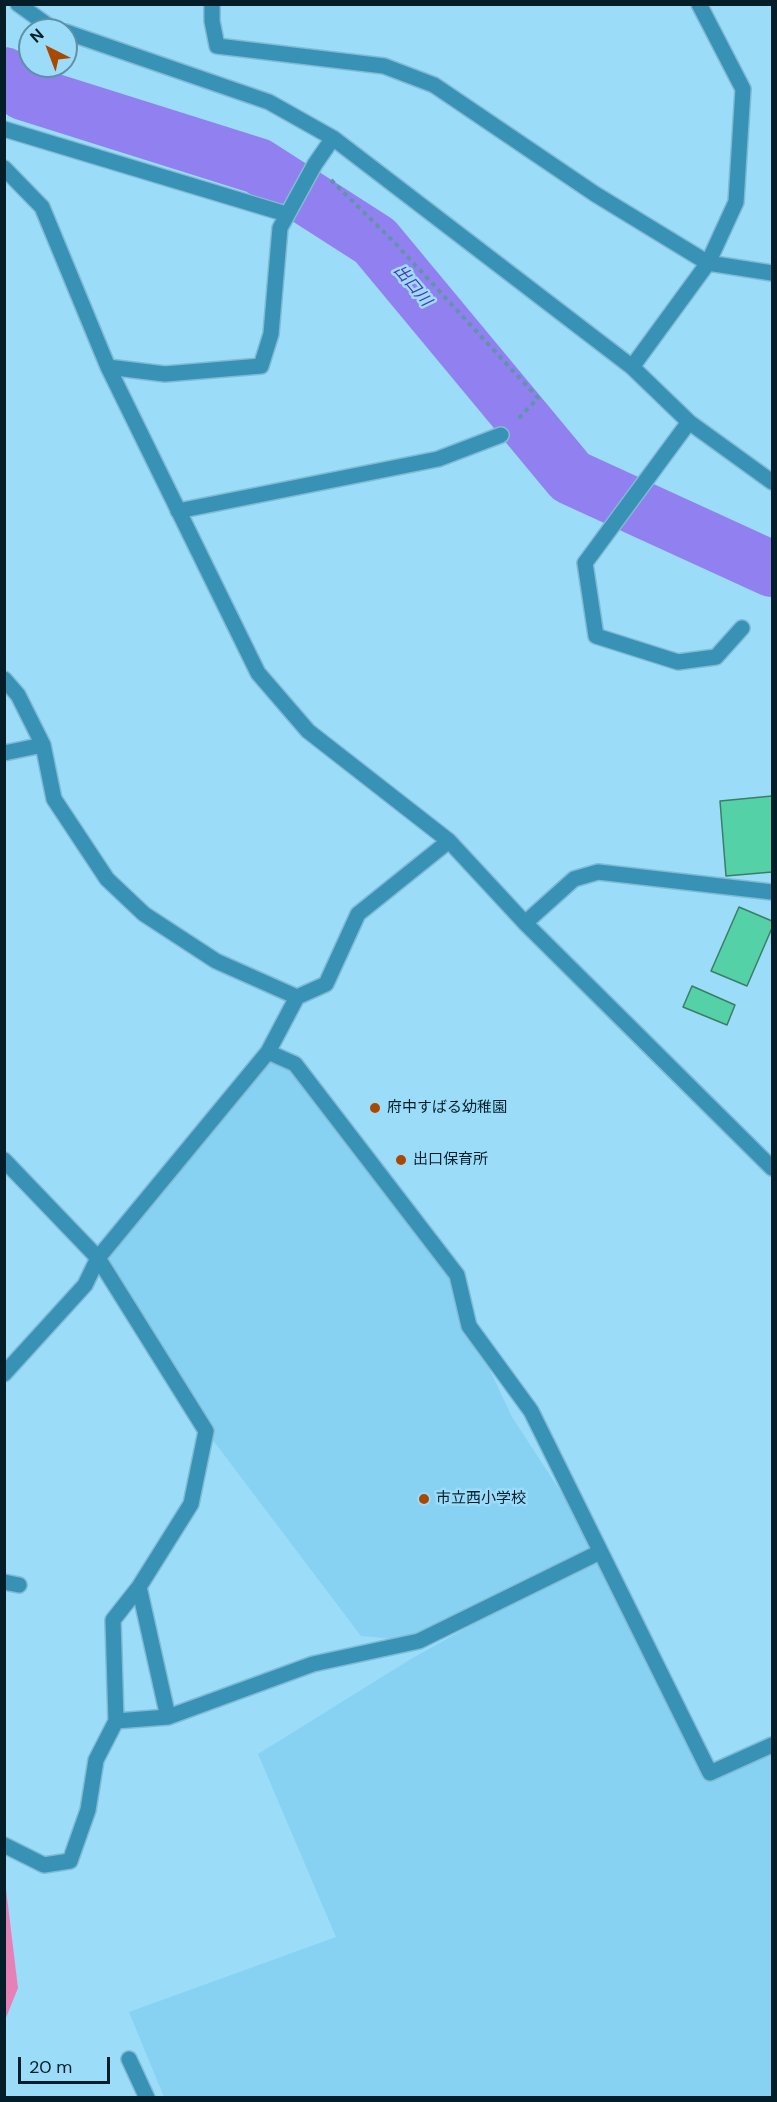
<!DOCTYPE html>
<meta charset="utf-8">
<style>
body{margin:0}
#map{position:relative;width:777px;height:2102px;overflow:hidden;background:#9bdcf9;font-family:"DM Sans",sans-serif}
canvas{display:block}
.frame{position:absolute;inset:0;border:6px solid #031e29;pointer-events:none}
.north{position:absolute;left:18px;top:18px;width:60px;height:60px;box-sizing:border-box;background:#9bdcf9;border:2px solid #5e90a6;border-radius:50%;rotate:318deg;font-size:16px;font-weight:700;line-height:24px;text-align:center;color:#031e29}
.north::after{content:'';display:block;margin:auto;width:21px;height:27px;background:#a94900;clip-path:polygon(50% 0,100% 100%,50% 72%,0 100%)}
.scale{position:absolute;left:18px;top:2057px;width:92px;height:27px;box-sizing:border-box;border:3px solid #031e29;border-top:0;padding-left:8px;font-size:18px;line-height:21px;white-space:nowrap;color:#031e29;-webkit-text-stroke:4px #9bdcf9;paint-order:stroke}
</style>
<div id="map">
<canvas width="777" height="2102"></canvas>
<div class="frame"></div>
<div class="north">N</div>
<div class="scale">20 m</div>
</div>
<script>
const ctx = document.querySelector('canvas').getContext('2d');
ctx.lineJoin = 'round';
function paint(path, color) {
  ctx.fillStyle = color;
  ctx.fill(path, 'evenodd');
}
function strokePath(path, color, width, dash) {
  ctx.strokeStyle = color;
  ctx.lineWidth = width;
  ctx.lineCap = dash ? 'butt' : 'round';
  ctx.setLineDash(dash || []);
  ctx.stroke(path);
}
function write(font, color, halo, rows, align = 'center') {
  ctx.font = font + ' "DM Sans","Noto Sans JP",sans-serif';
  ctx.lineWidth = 5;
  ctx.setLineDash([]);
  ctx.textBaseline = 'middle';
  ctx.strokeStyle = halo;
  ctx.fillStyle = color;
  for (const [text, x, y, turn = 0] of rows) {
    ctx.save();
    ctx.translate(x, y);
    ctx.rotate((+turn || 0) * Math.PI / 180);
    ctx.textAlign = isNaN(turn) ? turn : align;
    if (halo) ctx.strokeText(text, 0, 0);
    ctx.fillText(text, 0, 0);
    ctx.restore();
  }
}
paint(new Path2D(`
 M 268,1052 L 295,1064 L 457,1275 L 469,1326 L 512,1417 L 600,1552 L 710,1773 L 772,1745 L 772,2097 L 164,2097 L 129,2012 L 336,1937 L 258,1754 L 411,1659 L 587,1560 L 419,1641 L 361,1636 L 206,1431 L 98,1258 Z`), '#87d1f2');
paint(new Path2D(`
 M 5,1888 L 6,1889 L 18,1988 L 5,2020 Z`), '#e681b7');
strokePath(new Path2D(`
 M 4,75 L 23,92 L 258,166 L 375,241 L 571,477 L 772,569`), '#9181f0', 56);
const building = new Path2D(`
 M 772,796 L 772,872 L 726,876 L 720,801 Z
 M 739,907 L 772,921 L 772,928 L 747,986 L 711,971 Z
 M 692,986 L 735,1005 L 727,1025 L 683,1007 Z`);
paint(building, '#54d1a7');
strokePath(building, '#3c7d66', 1.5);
const minor = new Path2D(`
 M 18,4 L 50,27 L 59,30
 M 212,4 L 212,21 L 217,46 L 384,66 L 434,85 L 595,194 L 708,263 L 772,273
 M 66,32 L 269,102 L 333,138 L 632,367 L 689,422 L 772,482
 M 4,129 L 286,214
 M 4,168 L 42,207 L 108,367 L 258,673 L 308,731 L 449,841 L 525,923 L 772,1168
 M 108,367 L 165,374 L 261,366 L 271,334 L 280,228 L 315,164 L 333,138
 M 632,367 L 708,263 L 736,202 L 743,89 L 699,4
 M 689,422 L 585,563 L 596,636 L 678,662 L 716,657 L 742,628
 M 178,511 L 438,459 L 501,435
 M 4,679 L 18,695 L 43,745 L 54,799 L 107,879 L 144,914 L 216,961 L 297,997
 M 4,753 L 43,745
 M 525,923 L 574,879 L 598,872 L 772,892
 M 268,1052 L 295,1064 L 457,1275 L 469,1326 L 531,1411 L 710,1773 L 772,1745
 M 4,1160 L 98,1258 L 85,1285 L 4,1374
 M 4,1582 L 19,1585
 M 139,1587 L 168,1717 L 313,1664 L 419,1641 L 600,1552
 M 116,1721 L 168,1717
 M 4,1845 L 44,1865 L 70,1861 L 88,1810 L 96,1760 L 116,1721 L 113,1620 L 139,1587 L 191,1504 L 206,1431 L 98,1258 L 268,1052 L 297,997 L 326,984 L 358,914 L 449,841
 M 129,2059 L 147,2098`);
strokePath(minor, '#80bad4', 18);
strokePath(new Path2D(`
 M 331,180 L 394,242 L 538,398 L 517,420`), '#6193a9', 4, [4.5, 4.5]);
strokePath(minor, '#3892b5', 15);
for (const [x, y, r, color] of [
 [375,1108,6,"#a94900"],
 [401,1160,6,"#a94900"],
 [424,1499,6,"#a94900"]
]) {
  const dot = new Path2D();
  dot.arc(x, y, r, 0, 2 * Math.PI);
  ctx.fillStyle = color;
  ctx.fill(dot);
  strokePath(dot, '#9bdcf9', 2);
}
write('15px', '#031e29', '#9bdcf9', [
 ["府中すばる幼稚園",387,1108],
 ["出口保育所",413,1160],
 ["市立西小学校",436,1499]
], 'left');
write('italic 16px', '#5535b5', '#9bdcf9', [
 ["出口川",412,286,50]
]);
</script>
